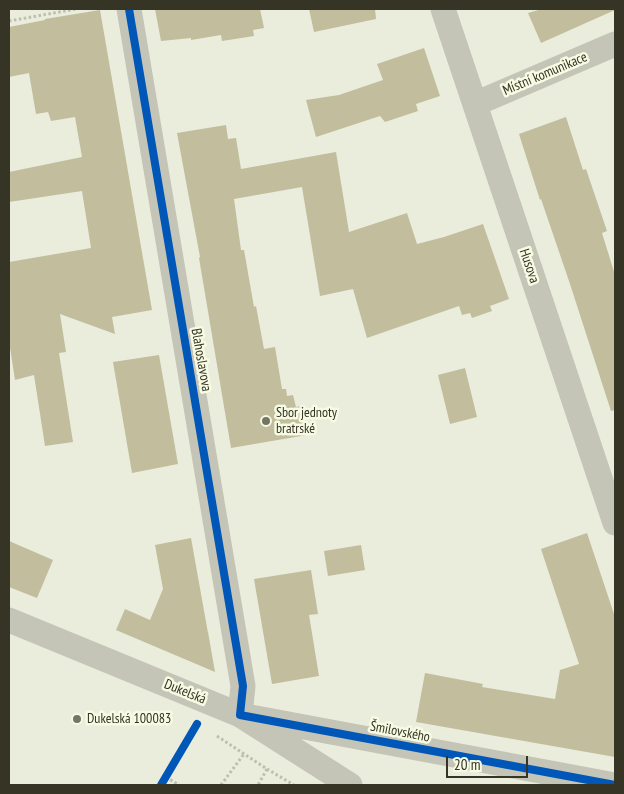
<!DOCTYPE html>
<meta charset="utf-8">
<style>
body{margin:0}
#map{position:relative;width:624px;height:794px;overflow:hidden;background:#eaeddc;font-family:"PT Sans Narrow",sans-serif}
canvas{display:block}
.frame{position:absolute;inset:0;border:10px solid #353425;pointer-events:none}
.scale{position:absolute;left:446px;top:756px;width:82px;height:22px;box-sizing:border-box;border:2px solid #353425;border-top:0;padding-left:6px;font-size:15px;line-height:18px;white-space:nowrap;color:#353425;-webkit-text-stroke:4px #f7fbe3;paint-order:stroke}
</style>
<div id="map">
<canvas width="624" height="794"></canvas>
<div class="frame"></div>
<div class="scale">20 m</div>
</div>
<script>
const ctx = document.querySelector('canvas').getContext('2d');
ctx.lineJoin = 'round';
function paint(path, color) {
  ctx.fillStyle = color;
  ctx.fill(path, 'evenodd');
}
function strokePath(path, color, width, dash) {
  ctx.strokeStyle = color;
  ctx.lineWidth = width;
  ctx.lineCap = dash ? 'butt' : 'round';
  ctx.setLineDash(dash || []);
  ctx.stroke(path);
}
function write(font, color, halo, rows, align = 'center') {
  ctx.font = font + ' "PT Sans Narrow",sans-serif';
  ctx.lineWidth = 5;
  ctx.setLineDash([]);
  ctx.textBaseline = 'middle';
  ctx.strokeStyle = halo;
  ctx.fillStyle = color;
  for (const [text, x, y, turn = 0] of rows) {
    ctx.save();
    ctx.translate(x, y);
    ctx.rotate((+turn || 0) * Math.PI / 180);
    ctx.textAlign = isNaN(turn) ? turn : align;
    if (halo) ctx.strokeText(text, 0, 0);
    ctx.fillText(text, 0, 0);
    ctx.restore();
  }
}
paint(new Path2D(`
 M 155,9 L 260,9 L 264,28 L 253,30 L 254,36 L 222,41 L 221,35 L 191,40 L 191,38 L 161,41 Z
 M 309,9 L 375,9 L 376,19 L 314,32 Z
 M 542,9 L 615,9 L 615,10 L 541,43 L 528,13 Z
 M 100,10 L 152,310 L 112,317 L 115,334 L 60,314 L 66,352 L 59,353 L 73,442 L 45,446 L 34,375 L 15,380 L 9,341 L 9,262 L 91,248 L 82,191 L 9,202 L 9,172 L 82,157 L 75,117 L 51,121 L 48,112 L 36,114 L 29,73 L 9,77 L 9,27 L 45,20 L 45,19 Z
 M 424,48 L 440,96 L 416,104 L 418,111 L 385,122 L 380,116 L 316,137 L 306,100 L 339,95 L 383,80 L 377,64 Z
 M 566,117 L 583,170 L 586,169 L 607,231 L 602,233 L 615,275 L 615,410 L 611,411 L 570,284 L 541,199 L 540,200 L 519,134 Z
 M 226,125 L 228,139 L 236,138 L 241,169 L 336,152 L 349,232 L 407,213 L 417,244 L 444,237 L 483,224 L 509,299 L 490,306 L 492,311 L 472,318 L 470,313 L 462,315 L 459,306 L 367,338 L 353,289 L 320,296 L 302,187 L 234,199 L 241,250 L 244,250 L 254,307 L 256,306 L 264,349 L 275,347 L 282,389 L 286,389 L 287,396 L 293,395 L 296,407 L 301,406 L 307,435 L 231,448 L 199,258 L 200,257 L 177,133 Z
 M 159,355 L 178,464 L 132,473 L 113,362 Z
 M 465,368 L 477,417 L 450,424 L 438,375 Z
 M 587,533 L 615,617 L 615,757 L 416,722 L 425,673 L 483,684 L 482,687 L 555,699 L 560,670 L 579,664 L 541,549 Z
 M 191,538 L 208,633 L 208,632 L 215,672 L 116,630 L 125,609 L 150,620 L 163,589 L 155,545 Z
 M 9,541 L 53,560 L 37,598 L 9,587 Z
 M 361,545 L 365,570 L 328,576 L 324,551 Z
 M 311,570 L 318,614 L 309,615 L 319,676 L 272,684 L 254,579 Z`), '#c1bd9d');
strokePath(new Path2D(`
 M 9,21 L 76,9
 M 217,736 L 267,769 L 258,785
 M 267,769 L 294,785
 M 166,777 L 179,785
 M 161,785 L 196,726
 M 221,785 L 244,754`), '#bdbeaf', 3, [2.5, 2.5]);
strokePath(new Path2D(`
 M 129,9 L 243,686 L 240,715 L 615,785
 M 443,9 L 615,523
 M 475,104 L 615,44
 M 9,620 L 240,715 L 350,785`), '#c4c5b7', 25);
strokePath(new Path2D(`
 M 129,9 L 243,686 L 240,715 L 615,785
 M 161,785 L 197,724`), '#0057b8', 8);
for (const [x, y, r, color] of [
 [266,421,5,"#747565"],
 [77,719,5,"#747565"]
]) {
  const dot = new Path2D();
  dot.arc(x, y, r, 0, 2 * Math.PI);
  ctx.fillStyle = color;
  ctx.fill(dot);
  strokePath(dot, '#f7fbe3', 2);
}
write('14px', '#353425', '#f7fbe3', [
 ["Místní komunikace",545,74,-23],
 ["Husova",529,266,71],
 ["Blahoslavova",201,360,80],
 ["Dukelská",185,692,22],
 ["Šmilovského",400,732,11]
]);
write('14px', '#353425', '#f7fbe3', [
 ["Sbor jednoty",276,413],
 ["bratrské",276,429],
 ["Dukelská 100083",87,719]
], 'left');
</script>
